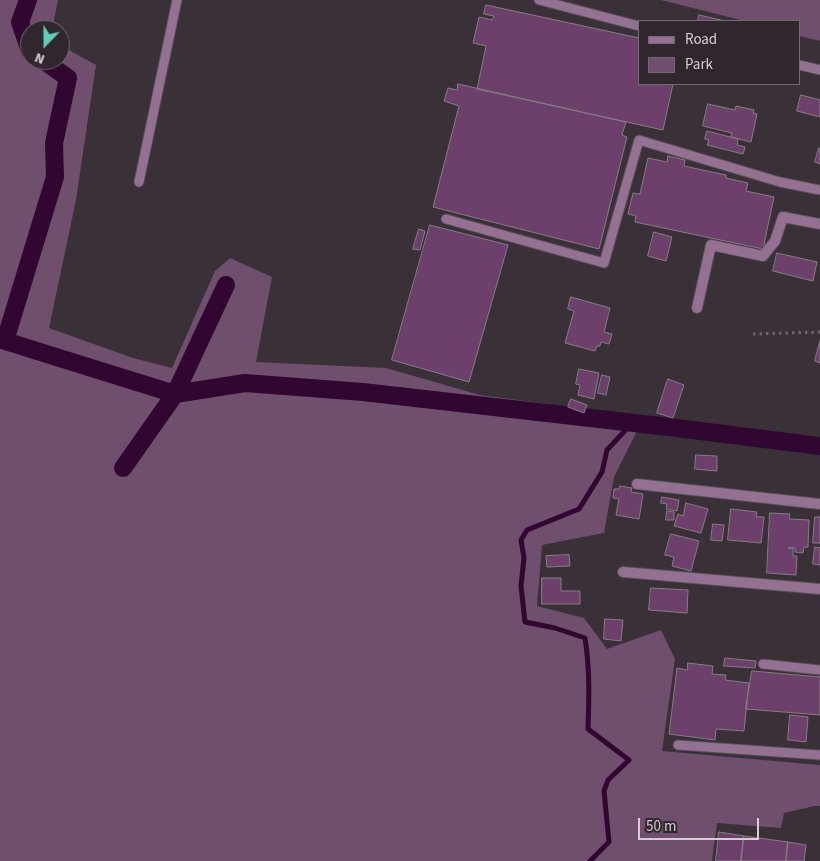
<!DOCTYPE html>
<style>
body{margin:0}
#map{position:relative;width:820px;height:861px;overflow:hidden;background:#393038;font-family:"Source Sans 3",sans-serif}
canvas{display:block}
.legend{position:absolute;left:638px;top:20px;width:162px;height:65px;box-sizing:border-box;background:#2f262e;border:1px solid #716a70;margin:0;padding:6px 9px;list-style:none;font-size:15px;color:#d5cfd4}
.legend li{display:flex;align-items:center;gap:10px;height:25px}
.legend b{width:25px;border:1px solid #716a70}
.north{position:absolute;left:20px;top:20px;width:50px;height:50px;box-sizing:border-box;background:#2f262e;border:1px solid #716a70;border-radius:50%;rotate:202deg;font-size:14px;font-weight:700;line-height:20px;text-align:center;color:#d5cfd4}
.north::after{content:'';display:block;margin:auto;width:18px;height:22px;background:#5eceb7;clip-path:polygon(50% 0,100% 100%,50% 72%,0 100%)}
.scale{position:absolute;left:638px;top:818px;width:121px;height:22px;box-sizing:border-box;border:2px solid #d5cfd4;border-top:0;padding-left:6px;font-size:15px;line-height:18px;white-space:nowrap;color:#d5cfd4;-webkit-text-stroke:4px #2f262e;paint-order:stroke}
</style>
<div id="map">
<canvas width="820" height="861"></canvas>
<ul class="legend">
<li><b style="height:6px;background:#947092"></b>Road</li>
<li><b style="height:14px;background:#6f4e6e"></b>Park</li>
</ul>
<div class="north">N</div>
<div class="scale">50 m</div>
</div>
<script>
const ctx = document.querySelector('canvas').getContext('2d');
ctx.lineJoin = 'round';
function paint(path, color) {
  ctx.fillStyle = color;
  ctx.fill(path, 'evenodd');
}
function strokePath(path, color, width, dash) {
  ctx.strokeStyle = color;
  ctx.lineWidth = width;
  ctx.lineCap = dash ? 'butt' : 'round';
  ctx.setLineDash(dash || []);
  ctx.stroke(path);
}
paint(new Path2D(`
 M 0,0 L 58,0 L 52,30 L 30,30 L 30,60 L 60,60 L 60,45 L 96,65 L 76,200 L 49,328 L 133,358 L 172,368 L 215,271 L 230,258 L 272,277 L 256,362 L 386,368 L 480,395 L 644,417 L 614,477 L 604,533 L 542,545 L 537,606 L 584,618 L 607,649 L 661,630 L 675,659 L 662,751 L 820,765 L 820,806 L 815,806 L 784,813 L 781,828 L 717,823 L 712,861 L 0,861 Z
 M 661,0 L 820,0 L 820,41 L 799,36 L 799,21 L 745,21 Z`), '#6f4e6e');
strokePath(new Path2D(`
 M 590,861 L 609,842 L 604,791 L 608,780 L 629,760 L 588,729 C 589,699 590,669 585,638 L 555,628 L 525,622 L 521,586 L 524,558 L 521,540 L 527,530 L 579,509 L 602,472 L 607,450 L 632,423`), '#310731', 5);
strokePath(new Path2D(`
 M 28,0 L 20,22 L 30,51
 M 43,60 L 68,78 L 54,143 L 55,177 L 5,341 L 175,394 L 245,383 L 363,392 L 669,427 L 820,446
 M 123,468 L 175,394 L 226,285`), '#310731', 18);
const building = new Path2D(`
 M 486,5 L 639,38 L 639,84 L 673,84 L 663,130 L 477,89 L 486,46 L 473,43 L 479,17 L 492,20 L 494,16 L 484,14 Z
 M 699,15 L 725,21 L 698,21 Z
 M 458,84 L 626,122 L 622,135 L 627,137 L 599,249 L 433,207 L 459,106 L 444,101 L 448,88 L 457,90 Z
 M 801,95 L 820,100 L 820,117 L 797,111 Z
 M 708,104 L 735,110 L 736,106 L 754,110 L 753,113 L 757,114 L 751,142 L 731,137 L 732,133 L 703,126 Z
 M 707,131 L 738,139 L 737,145 L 745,147 L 743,154 L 707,145 L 709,140 L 705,139 Z
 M 819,148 L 820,148 L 820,164 L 815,162 Z
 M 668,156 L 685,160 L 684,166 L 726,175 L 726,178 L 748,183 L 746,191 L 774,197 L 763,249 L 635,222 L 636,216 L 628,214 L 633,193 L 640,194 L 648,158 L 667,162 Z
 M 430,225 L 508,245 L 469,382 L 392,360 Z
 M 419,229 L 425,231 L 420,250 L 413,249 Z
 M 654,232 L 672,237 L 666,261 L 648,256 Z
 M 777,253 L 817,262 L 813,281 L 773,271 Z
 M 571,297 L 610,308 L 604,332 L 612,334 L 609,344 L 601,342 L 600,346 L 597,346 L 595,351 L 565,343 L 574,311 L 568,309 Z
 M 820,341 L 820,363 L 815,361 Z
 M 579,369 L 599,373 L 594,399 L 578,395 L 580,385 L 576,384 Z
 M 602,375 L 610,377 L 606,395 L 598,393 Z
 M 668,379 L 684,385 L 673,418 L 657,413 Z
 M 571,399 L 587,405 L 584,413 L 568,407 Z
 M 696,455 L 717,456 L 717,471 L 695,469 Z
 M 620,486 L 632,488 L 631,492 L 643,494 L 639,519 L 616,515 L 619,499 L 613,498 L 614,489 L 619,489 Z
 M 662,497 L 679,500 L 677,511 L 666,509 L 667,504 L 661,503 Z
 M 686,503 L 708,509 L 701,533 L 674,526 L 678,514 L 683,516 Z
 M 731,509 L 757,512 L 756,517 L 764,517 L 761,543 L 728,540 Z
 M 667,511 L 674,512 L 674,520 L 666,520 Z
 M 770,513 L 790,514 L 789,519 L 809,520 L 808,547 L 804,547 L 803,553 L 795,552 L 795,548 L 788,548 L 793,548 L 793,556 L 797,556 L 796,575 L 767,573 Z
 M 815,517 L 820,517 L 820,543 L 813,543 Z
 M 713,524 L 724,525 L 722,541 L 711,540 Z
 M 671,534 L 699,541 L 691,571 L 672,566 L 674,557 L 665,555 Z
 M 815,547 L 820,548 L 820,565 L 813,564 Z
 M 569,555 L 570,566 L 547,567 L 546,556 Z
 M 542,578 L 561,578 L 561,591 L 580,591 L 580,604 L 542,604 Z
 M 651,588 L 688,590 L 687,613 L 649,610 Z
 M 605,619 L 623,620 L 621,641 L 604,639 Z
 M 725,658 L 756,661 L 755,668 L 724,666 Z
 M 688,663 L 713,666 L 712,674 L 726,675 L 725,680 L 749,683 L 744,731 L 716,729 L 715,740 L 669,734 L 677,668 L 687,670 Z
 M 752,671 L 820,677 L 820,715 L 746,709 Z
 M 790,715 L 808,717 L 806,742 L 788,740 Z
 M 719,832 L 744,836 L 741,861 L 716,861 Z
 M 744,836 L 788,842 L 786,861 L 741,861 Z
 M 788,842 L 806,845 L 804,861 L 786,861 Z`);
paint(building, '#6d406c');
strokePath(building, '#867c85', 1);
const service = new Path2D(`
 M 539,0 L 639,26
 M 799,65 L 820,70
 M 139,182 L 177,0
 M 446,219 L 604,263 L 639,140 L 780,182 L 820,190
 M 763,664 L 820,670
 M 678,745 L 820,755`);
const minor = new Path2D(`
 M 697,308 L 711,245 L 763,256 L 775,241 L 783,217 L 820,224
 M 637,484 L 820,504
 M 623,572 L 820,589`);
strokePath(service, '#554d54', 11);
strokePath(minor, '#554d54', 12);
strokePath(new Path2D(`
 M 753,334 L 820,332`), '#6d656c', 3, [2.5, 4]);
strokePath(service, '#947092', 9);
strokePath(minor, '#947092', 10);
</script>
